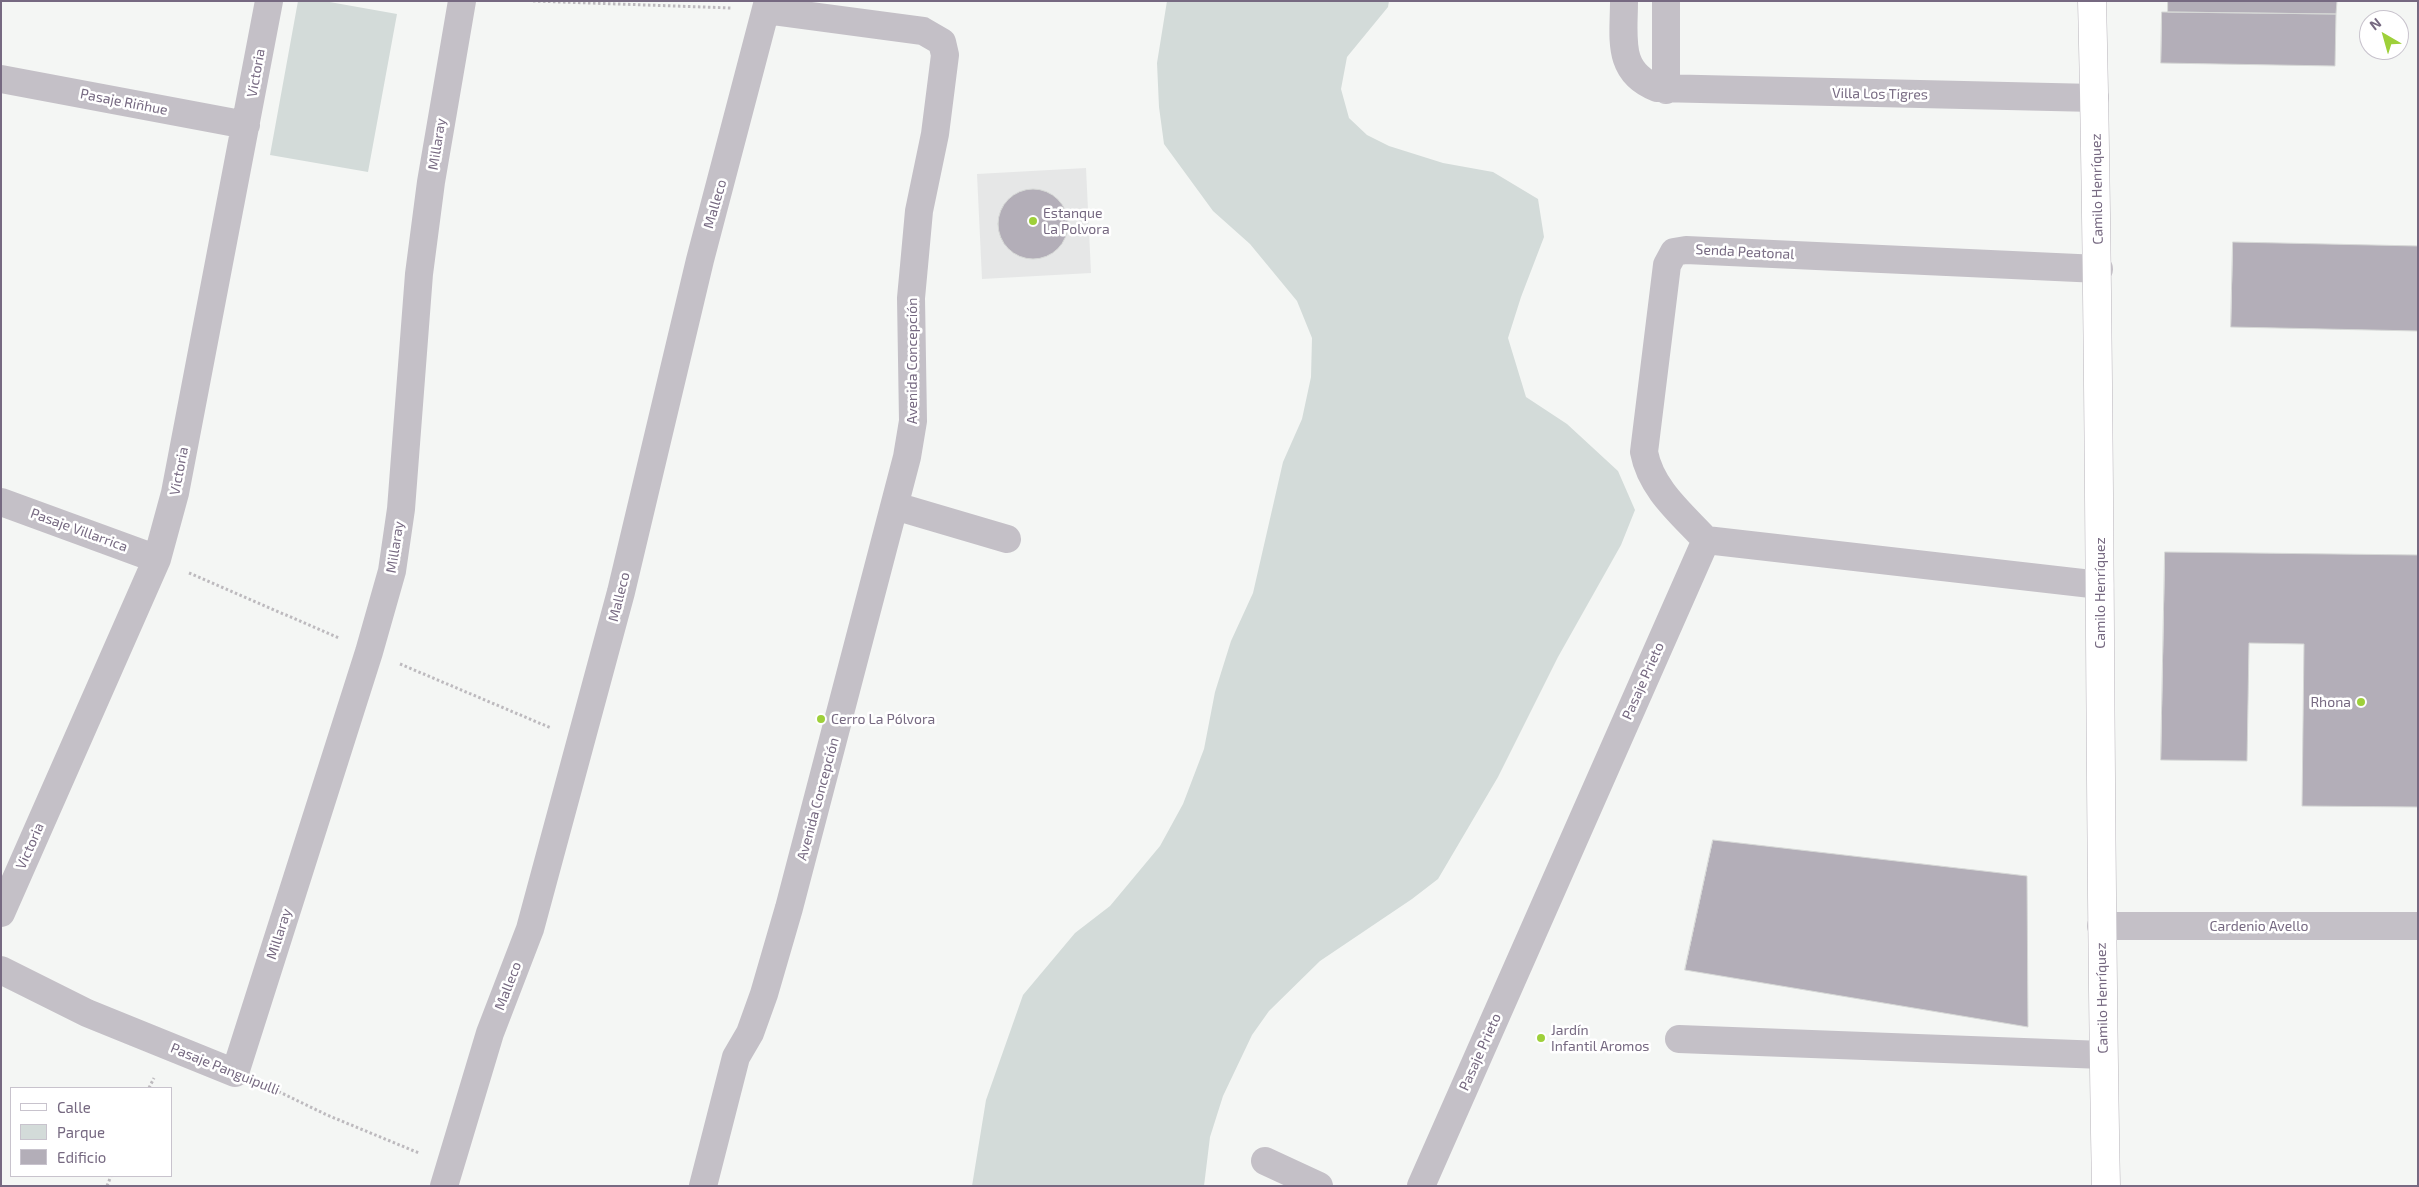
<!DOCTYPE html>
<meta charset="utf-8">
<style>
body{margin:0}
#map{position:relative;width:2419px;height:1187px;overflow:hidden;background:#f4f6f4;font-family:"Exo 2",sans-serif}
canvas{display:block}
.frame{position:absolute;inset:0;border:2px solid #766981;pointer-events:none}
.legend{position:absolute;left:10px;top:1087px;width:162px;height:90px;box-sizing:border-box;background:#fff;border:1px solid #c8c3cd;margin:0;padding:6px 9px;list-style:none;font-size:15px;color:#766981}
.legend li{display:flex;align-items:center;gap:10px;height:25px}
.legend b{width:25px;border:1px solid #c8c3cd}
.north{position:absolute;left:2359px;top:10px;width:50px;height:50px;box-sizing:border-box;background:#fff;border:1px solid #c8c3cd;border-radius:50%;rotate:322deg;font-size:14px;font-weight:700;line-height:20px;text-align:center;color:#766981}
.north::after{content:'';display:block;margin:auto;width:18px;height:22px;background:#9ed03a;clip-path:polygon(50% 0,100% 100%,50% 72%,0 100%)}
</style>
<div id="map">
<canvas width="2419" height="1187"></canvas>
<div class="frame"></div>
<ul class="legend">
<li><b style="height:6px;background:#fff"></b>Calle</li>
<li><b style="height:14px;background:#d3dbd9"></b>Parque</li>
<li><b style="height:14px;background:#b3aeb8"></b>Edificio</li>
</ul>
<div class="north">N</div>
</div>
<script>
const ctx = document.querySelector('canvas').getContext('2d');
ctx.lineJoin = 'round';
function paint(path, color) {
  ctx.fillStyle = color;
  ctx.fill(path, 'evenodd');
}
function strokePath(path, color, width, dash) {
  ctx.strokeStyle = color;
  ctx.lineWidth = width;
  ctx.lineCap = dash ? 'butt' : 'round';
  ctx.setLineDash(dash || []);
  ctx.stroke(path);
}
function write(font, color, halo, rows, align = 'center') {
  ctx.font = font + ' "Exo 2",sans-serif';
  ctx.lineWidth = 5;
  ctx.setLineDash([]);
  ctx.textBaseline = 'middle';
  ctx.strokeStyle = halo;
  ctx.fillStyle = color;
  for (const [text, x, y, turn = 0] of rows) {
    ctx.save();
    ctx.translate(x, y);
    ctx.rotate((+turn || 0) * Math.PI / 180);
    ctx.textAlign = isNaN(turn) ? turn : align;
    if (halo) ctx.strokeText(text, 0, 0);
    ctx.fillText(text, 0, 0);
    ctx.restore();
  }
}
paint(new Path2D(`
 M 1086,168 L 1091,273 L 982,279 L 977,174 Z`), '#e6e7e7');
paint(new Path2D(`
 M 298,1 L 324,1 L 397,14 L 368,172 L 270,155 Z
 M 1167,1 L 1389,1 L 1388,7 L 1347,57 L 1341,89 L 1349,118 L 1367,135 L 1389,146 L 1443,163 L 1493,172 L 1538,199 L 1544,237 L 1521,297 L 1508,338 L 1526,397 L 1567,424 L 1618,471 L 1635,510 L 1621,545 L 1558,657 L 1498,777 L 1438,879 L 1412,899 L 1320,961 L 1269,1011 L 1252,1035 L 1223,1096 L 1210,1137 L 1204,1186 L 972,1186 L 986,1100 L 1023,995 L 1075,933 L 1110,906 L 1160,846 L 1183,804 L 1204,749 L 1215,692 L 1231,641 L 1253,593 L 1283,462 L 1302,419 L 1311,377 L 1312,338 L 1297,301 L 1250,244 L 1213,211 L 1164,144 L 1159,107 L 1157,63 Z`), '#d3dbd9');
const building = new Path2D(`
 M 2168,1 L 2337,1 L 2336,14 L 2168,12 Z
 M 2162,12 L 2336,14 L 2335,66 L 2161,63 Z
 M998 224a35 35 0 1 1 70 0a35 35 0 1 1-70 0Z
 M 2233,242 L 2418,246 L 2418,331 L 2231,327 Z
 M 2165,552 L 2418,555 L 2418,807 L 2302,806 L 2304,644 L 2249,643 L 2247,761 L 2161,760 Z
 M 1713,840 L 2027,876 L 2028,1027 L 1685,970 Z`);
paint(building, '#b3aeb8');
strokePath(building, '#d6d8d6', 1);
const major = new Path2D(`
 M 2092,1 C 2102,396 2098,791 2106,1186`);
strokePath(major, '#b8b4bb', 29);
strokePath(new Path2D(`
 M 533,1 L 731,8
 M 189,573 L 339,638
 M 400,664 L 551,728
 M 265,1085 L 327,1115 L 419,1153
 M 149,1088 L 154,1078
 M 107,1186 L 111,1176`), '#bdbabe', 3, [2.5, 2.5]);
strokePath(new Path2D(`
 M 1624,1 C 1624,38 1616,72 1657,88 L 2095,98
 M 1,79 L 246,125
 M 1666,90 L 1666,1
 M 1,502 L 157,559
 M 895,506 L 1007,539
 M 1706,540 C 1681,513 1651,489 1644,452 L 1667,265 L 1674,252 L 1686,250 L 2099,269
 M 1706,540 L 2100,585
 M 1,913 L 157,559 L 175,493 L 269,1
 M 2101,926 L 2418,926
 M 1,970 L 87,1013 L 235,1073 L 369,652 L 392,571 L 401,509 L 419,274 L 431,182 L 462,1
 M 1679,1039 L 2103,1055
 M 1265,1161 L 1319,1186
 M 444,1186 L 490,1033 L 530,929 L 621,592 L 700,260 L 768,1
 M 703,1186 L 736,1057 L 750,1033 L 764,994 L 789,908 L 907,457 L 913,421 L 911,298 L 915,255 L 919,211 L 935,134 L 945,55 L 942,42 L 923,31 L 766,10
 M 1421,1186 L 1706,540`), '#c4c0c7', 28);
strokePath(major, '#fff', 28);
for (const [x, y, r, color] of [
 [1033,221,5,"#9ed03a"],
 [2361,702,5,"#9ed03a"],
 [821,719,5,"#9ed03a"],
 [1541,1038,5,"#9ed03a"]
]) {
  const dot = new Path2D();
  dot.arc(x, y, r, 0, 2 * Math.PI);
  ctx.fillStyle = color;
  ctx.fill(dot);
  strokePath(dot, '#fff', 2);
}
write('14px', '#766981', '#fff', [
 ["Victoria",256,73,-80],
 ["Villa Los Tigres",1880,94,1],
 ["Pasaje Riñhue",124,102,11],
 ["Millaray",437,144,-81],
 ["Camilo Henríquez",2097,189,-91],
 ["Malleco",715,204,-74],
 ["Senda Peatonal",1745,252,3],
 ["Avenida Concepción",912,361,-90],
 ["Victoria",179,471,-79],
 ["Pasaje Villarrica",79,530,20],
 ["Millaray",395,547,-81],
 ["Camilo Henríquez",2100,593,-90],
 ["Malleco",619,597,-76],
 ["Pasaje Prieto",1643,681,-66],
 ["Avenida Concepción",818,799,-75],
 ["Victoria",30,846,-66],
 ["Cardenio Avello",2259,926],
 ["Millaray",279,934,-72],
 ["Malleco",508,986,-69],
 ["Camilo Henríquez",2102,998,-91],
 ["Pasaje Prieto",1480,1052,-66],
 ["Pasaje Panguipulli",225,1069,22]
]);
write('14px', '#766981', '#fff', [
 ["Estanque",1043,213],
 ["La Polvora",1043,229],
 ["Rhona",2351,702,"right"],
 ["Cerro La Pólvora",831,719],
 ["Jardín",1551,1030],
 ["Infantil Aromos",1551,1046]
], 'left');
</script>
